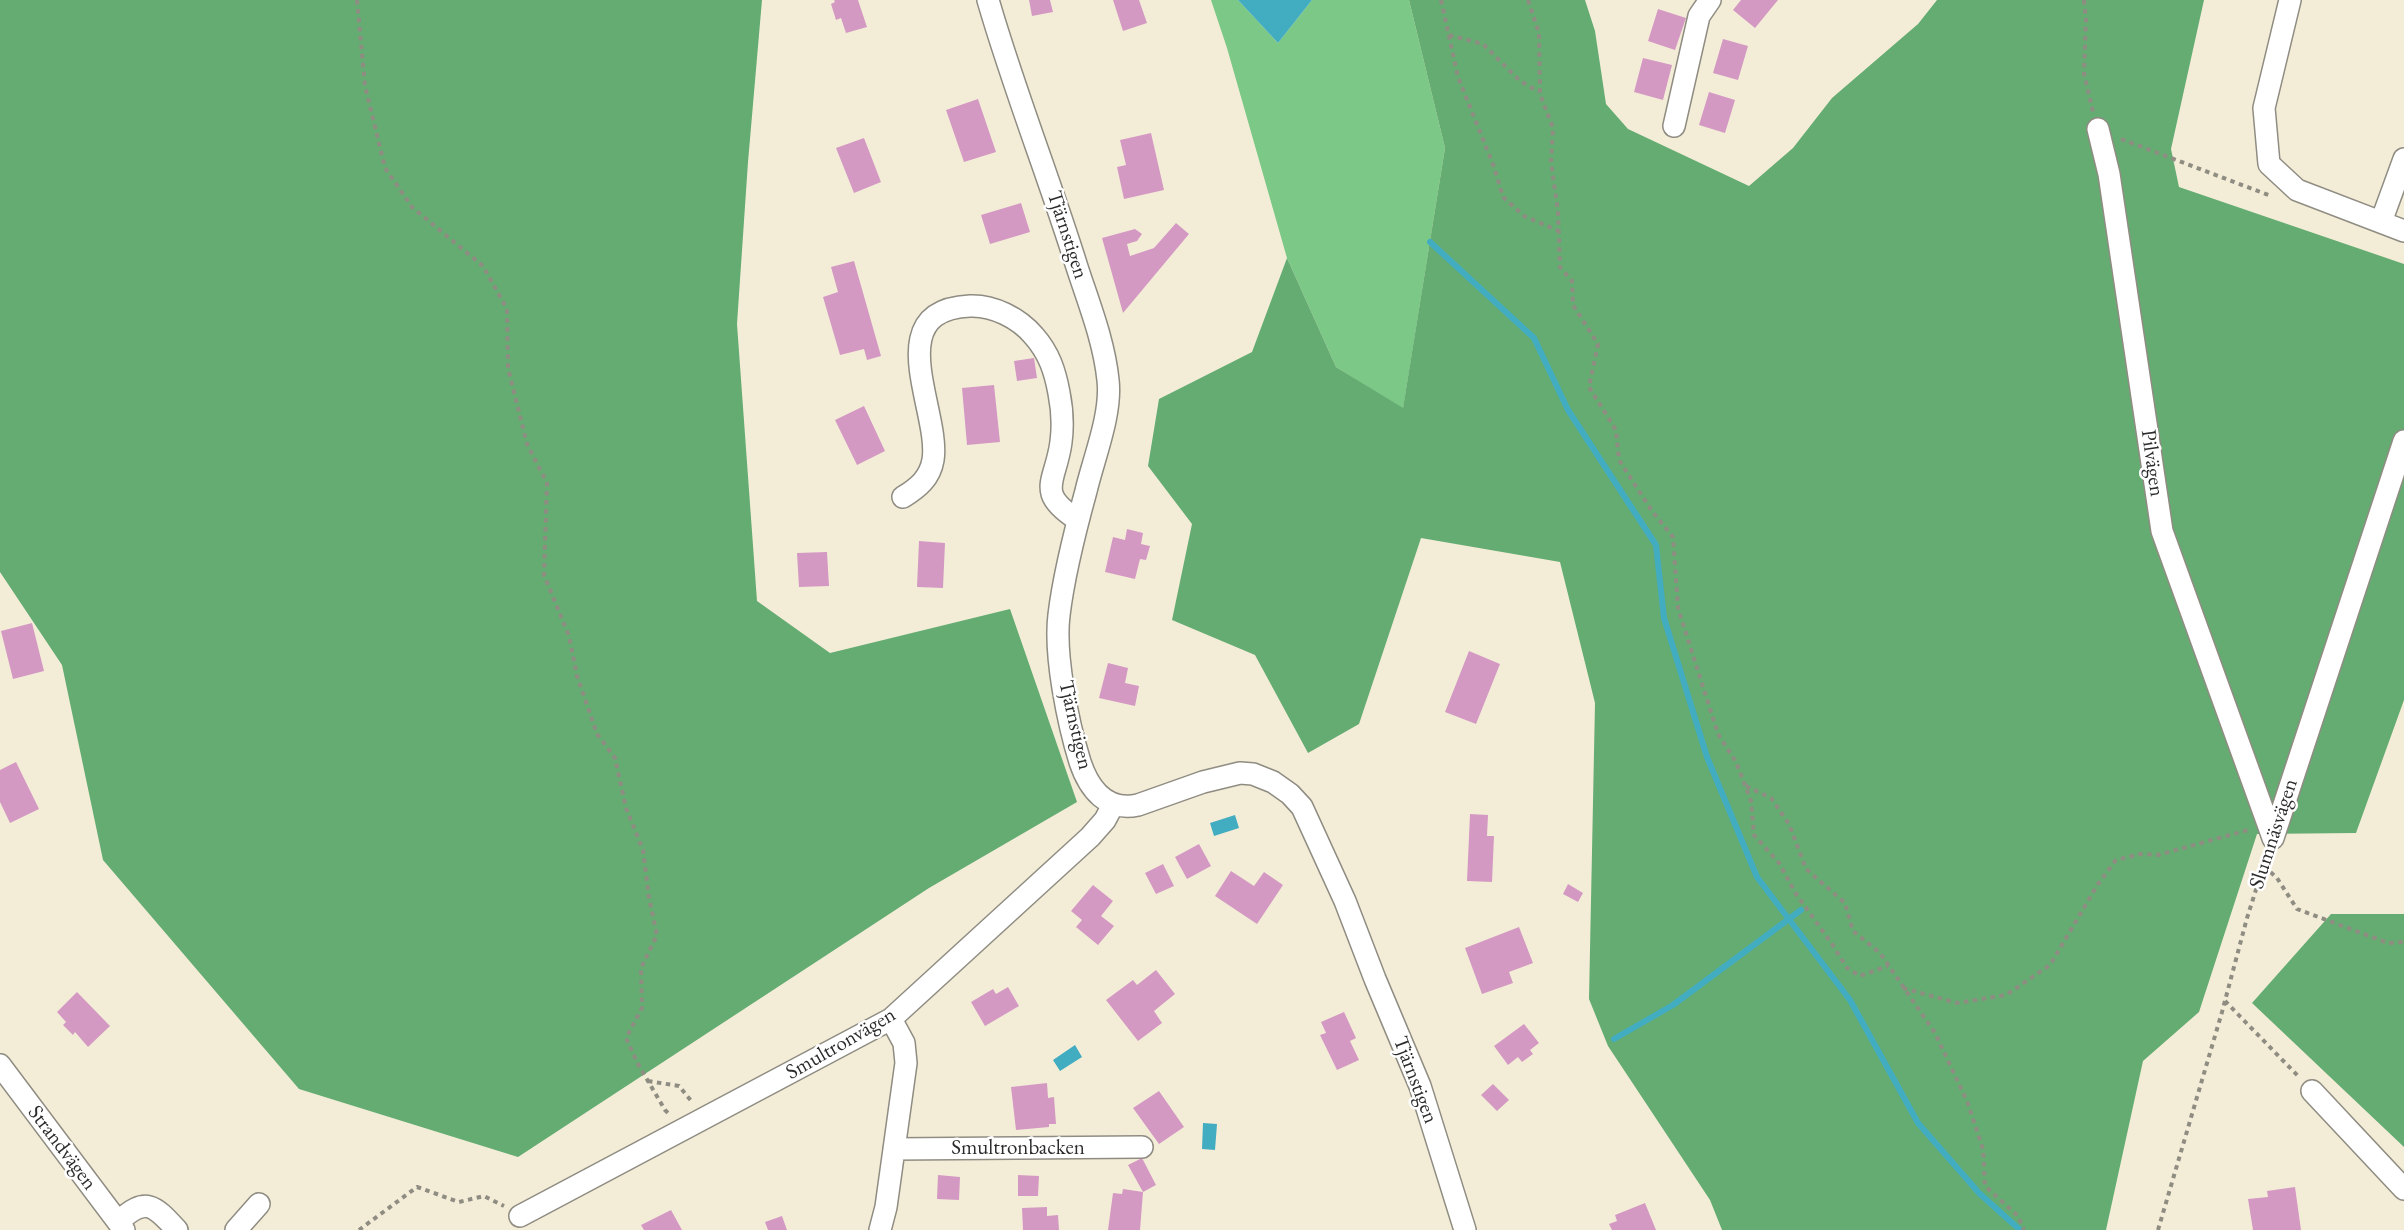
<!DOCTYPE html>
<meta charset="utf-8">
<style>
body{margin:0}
canvas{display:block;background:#f3edd8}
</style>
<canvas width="2404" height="1230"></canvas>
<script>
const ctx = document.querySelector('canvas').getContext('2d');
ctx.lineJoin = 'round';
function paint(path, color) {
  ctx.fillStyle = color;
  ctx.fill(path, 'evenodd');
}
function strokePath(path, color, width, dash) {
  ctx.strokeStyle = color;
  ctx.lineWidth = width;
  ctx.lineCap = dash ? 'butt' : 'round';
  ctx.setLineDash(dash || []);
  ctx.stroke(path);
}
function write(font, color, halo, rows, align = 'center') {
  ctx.font = font + ' "EB Garamond",serif';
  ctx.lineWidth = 5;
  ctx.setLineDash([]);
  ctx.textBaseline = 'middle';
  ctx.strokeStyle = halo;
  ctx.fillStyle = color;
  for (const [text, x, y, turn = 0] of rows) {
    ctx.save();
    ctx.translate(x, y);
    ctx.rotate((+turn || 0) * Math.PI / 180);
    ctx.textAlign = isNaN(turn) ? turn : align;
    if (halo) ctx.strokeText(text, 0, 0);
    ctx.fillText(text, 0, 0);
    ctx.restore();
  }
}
paint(new Path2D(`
 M 1211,0 L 1238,0 L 1278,43 L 1312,0 L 1409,0 L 1445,148 L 1403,409 L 1336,367 L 1287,258 L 1227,48 Z`), '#7cc886');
paint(new Path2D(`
 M 0,0 L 762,0 L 748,162 L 737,324 L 757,601 L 830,653 L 1010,609 L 1077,802 L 929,888 L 518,1157 L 299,1089 L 103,860 L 62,665 L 0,572 Z
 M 1409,0 L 1585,0 L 1595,31 L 1606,104 L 1628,129 L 1749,186 L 1793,148 L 1832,98 L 1918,24 L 1937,0 L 2204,0 L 2171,149 L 2179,187 L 2404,264 L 2404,700 L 2356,833 L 2257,834 L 2199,1012 L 2143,1061 L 2106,1230 L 1722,1230 L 1710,1200 L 1608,1046 L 1589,999 L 1595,703 L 1560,562 L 1421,538 L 1359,724 L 1308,753 L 1255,655 L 1172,620 L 1192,524 L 1148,466 L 1159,399 L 1252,352 L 1287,258 L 1336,367 L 1403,408 L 1445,148 Z
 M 2331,914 L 2404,914 L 2404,1147 L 2252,1003 Z`), '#65ac73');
paint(new Path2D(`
 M 1238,0 L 1312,0 L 1278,43 Z
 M 1235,815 L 1239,828 L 1214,836 L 1210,823 Z
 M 1075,1045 L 1082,1057 L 1060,1071 L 1053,1060 Z
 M 1203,1123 L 1217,1124 L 1215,1150 L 1202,1149 Z`), '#42acc1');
strokePath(new Path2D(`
 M 1430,242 L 1534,338 L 1568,410 L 1656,545 L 1664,618 L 1707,757 L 1757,877 L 1850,1000 L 1918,1123 L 1979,1193 L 2020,1230
 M 1614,1039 L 1673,1005 L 1801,910`), '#42acc1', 6);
paint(new Path2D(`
 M 834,0 L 858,0 L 867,27 L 846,33 L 841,18 L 836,20 L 831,4 L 835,2 Z
 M 1029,0 L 1050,0 L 1053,12 L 1032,16 Z
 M 1113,0 L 1139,0 L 1147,23 L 1123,31 Z
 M 1741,0 L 1778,0 L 1755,28 L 1733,10 Z
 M 1658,9 L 1686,18 L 1675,50 L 1648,41 Z
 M 1723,39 L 1748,46 L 1738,80 L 1713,73 Z
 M 1643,58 L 1672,65 L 1663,100 L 1634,92 Z
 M 1709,92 L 1735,100 L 1725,133 L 1699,125 Z
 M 978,99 L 996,152 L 964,162 L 946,110 Z
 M 1151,133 L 1164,190 L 1124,199 L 1117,167 L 1126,165 L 1120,140 Z
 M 864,138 L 881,182 L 854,193 L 836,148 Z
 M 1021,203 L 1030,232 L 990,244 L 981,215 Z
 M 1176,223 L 1189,234 L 1123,313 L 1102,238 L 1135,229 L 1142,234 L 1137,241 L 1127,244 L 1130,256 L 1154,248 Z
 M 854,261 L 881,356 L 867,360 L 864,349 L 840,355 L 823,297 L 838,292 L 831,267 Z
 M 1034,358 L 1037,378 L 1017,381 L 1014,361 Z
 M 994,385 L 1000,442 L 967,445 L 962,388 Z
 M 864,406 L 885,451 L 857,465 L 835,420 Z
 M 1127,529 L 1143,533 L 1141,544 L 1150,546 L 1146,560 L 1140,559 L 1135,579 L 1105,572 L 1113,537 L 1125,540 Z
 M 919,541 L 945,543 L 943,588 L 917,587 Z
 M 827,552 L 829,586 L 799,587 L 797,553 Z
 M 32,623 L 44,671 L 13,679 L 1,631 Z
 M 1469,651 L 1500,664 L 1476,724 L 1445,712 Z
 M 1108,663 L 1128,668 L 1125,683 L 1139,686 L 1135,706 L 1099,698 Z
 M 16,762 L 39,809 L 10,823 L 0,802 L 0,770 Z
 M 1470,814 L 1488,815 L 1487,836 L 1494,836 L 1492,882 L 1467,881 Z
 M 1199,844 L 1211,866 L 1187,879 L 1175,857 Z
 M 1163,864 L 1174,886 L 1156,894 L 1145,873 Z
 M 1231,871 L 1254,886 L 1264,872 L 1283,885 L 1257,924 L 1215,896 Z
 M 1568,884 L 1583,893 L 1578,902 L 1563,894 Z
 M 1093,885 L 1113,901 L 1101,916 L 1114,926 L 1098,945 L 1076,927 L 1082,920 L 1071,911 Z
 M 1519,927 L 1533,963 L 1509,972 L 1513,983 L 1482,994 L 1465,948 Z
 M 1156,970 L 1175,994 L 1154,1011 L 1162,1023 L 1138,1041 L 1106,1000 L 1133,980 L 1137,985 Z
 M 1008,987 L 1019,1006 L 985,1026 L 971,1002 L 993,989 L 996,994 Z
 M 77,992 L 110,1026 L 88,1047 L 75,1032 L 73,1035 L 63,1025 L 66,1022 L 57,1012 Z
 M 1344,1012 L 1356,1038 L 1350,1041 L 1359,1060 L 1337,1070 L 1320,1035 L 1326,1033 L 1321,1022 Z
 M 1524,1024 L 1539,1043 L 1530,1050 L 1533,1054 L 1522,1062 L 1518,1057 L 1508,1065 L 1494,1046 Z
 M 1047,1083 L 1048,1098 L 1054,1097 L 1056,1124 L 1049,1124 L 1049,1127 L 1016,1130 L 1011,1087 Z
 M 1493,1084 L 1509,1100 L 1497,1111 L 1481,1095 Z
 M 1159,1091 L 1184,1127 L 1159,1144 L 1133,1108 Z
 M 1142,1158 L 1156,1185 L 1143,1192 L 1140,1230 L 1108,1230 L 1113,1193 L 1122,1194 L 1123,1189 L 1143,1192 L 1128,1165 Z
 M 938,1175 L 960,1177 L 959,1200 L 937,1199 Z
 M 1018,1175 L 1039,1176 L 1038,1196 L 1018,1196 Z
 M 2295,1187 L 2301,1230 L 2253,1230 L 2248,1199 L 2268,1197 L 2267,1191 Z
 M 1645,1203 L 1656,1230 L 1612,1230 L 1609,1224 L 1617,1221 L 1615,1215 Z
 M 1047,1207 L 1047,1216 L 1058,1215 L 1059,1230 L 1023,1230 L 1022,1208 Z
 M 671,1210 L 682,1230 L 644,1230 L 641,1225 Z
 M 782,1216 L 787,1230 L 768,1230 L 765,1222 Z`), '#d499c3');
const minor = new Path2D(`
 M 988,0 C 1014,90 1049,177 1077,267 C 1089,304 1104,341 1108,380 C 1112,414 1094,457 1086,491 C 1075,531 1064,573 1059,615 C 1054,655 1068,723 1080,762 C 1089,789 1107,812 1138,805 L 1203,782 L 1240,773 L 1253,774 L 1273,782 L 1290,794 L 1302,807 L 1345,901 L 1375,979 L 1420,1086 L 1465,1230
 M 2290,0 L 2264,108 L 2269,164 L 2297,190 L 2404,231
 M 1674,126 L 1699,16 L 1710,0
 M 2098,129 L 2109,174 L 2162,531 L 2273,838
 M 2381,222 L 2404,159
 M 903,497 C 918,488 930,478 933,460 C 941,412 878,310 970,306 C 993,305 1019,318 1034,336 C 1049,353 1055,371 1059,393 C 1062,408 1063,427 1061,442 C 1056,482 1034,492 1078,520
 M 2273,838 L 2404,441
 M 0,1065 L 124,1230
 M 2312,1091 L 2404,1189
 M 894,1149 L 1142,1147
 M 520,1216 L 891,1019 L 1090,837 L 1105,820 L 1113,805
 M 118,1222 C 146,1196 154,1205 177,1230
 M 236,1230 L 259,1204
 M 880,1230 L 886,1207 L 906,1063 L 904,1043 L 891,1019`);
strokePath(minor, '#8f8c82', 24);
strokePath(new Path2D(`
 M 357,0 L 365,86 L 385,168 L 412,207 L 483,266 L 507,309 L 508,368 L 527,444 L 547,483 L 544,575 L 569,636 L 577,676 L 597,734 L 615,758 L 626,808 L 643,850 L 649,898 L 657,935 L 641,968 L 642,1008 L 626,1038 L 638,1064 L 665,1110 L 670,1115
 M 1441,0 L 1458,77 L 1494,167 L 1503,197 L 1524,216 L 1559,231
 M 1528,0 L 1539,33 L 1540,94 L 1553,128 L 1551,162 L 1558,212 L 1560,267 L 1572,281 L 1573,305 L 1598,344 L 1589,387 L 1616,430 L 1619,460 L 1652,511 L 1673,537 L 1678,608 L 1718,734 L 1736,762 L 1751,801 L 1754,835 L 1779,863 L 1796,894 L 1832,944 L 1847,968 L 1860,976 L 1888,966
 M 2084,0 L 2086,19 L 2084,73 L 2093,112
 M 1449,35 L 1483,44 L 1520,81 L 1539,92
 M 2121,139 L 2271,196
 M 1746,786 L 1771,798 L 1789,824 L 1806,869 L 1845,903 L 1853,931 L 1880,953 L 1935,1033 L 1967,1101 L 1983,1149 L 1985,1186 L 2018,1216 L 2024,1230
 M 2264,866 L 2277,878 L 2297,909 L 2388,943 L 2404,942
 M 1903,988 L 1957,1003 L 2006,995 L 2050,965 L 2098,884 L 2116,860 L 2141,854 L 2158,855 L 2248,830
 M 2225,1001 L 2299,1077
 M 648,1081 L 679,1086 L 692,1102
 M 359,1230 L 417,1187 L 459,1202 L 484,1196 L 504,1206
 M 2158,1230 L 2222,1012 L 2247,918 L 2267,855`), '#8f8c82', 4, [4.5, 4.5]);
strokePath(minor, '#fff', 21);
write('21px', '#2b2b2b', '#fff', [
 ["Tjärnstigen",1067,235,72],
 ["Pilvägen",2152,463,82],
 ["Tjärnstigen",1075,725,77],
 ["Slumnäsvägen",2274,834,-72],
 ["Smultronvägen",841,1044,-30],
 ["Tjärnstigen",1415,1080,69],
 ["Strandvägen",62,1148,53],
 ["Smultronbacken",1018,1148]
]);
</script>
